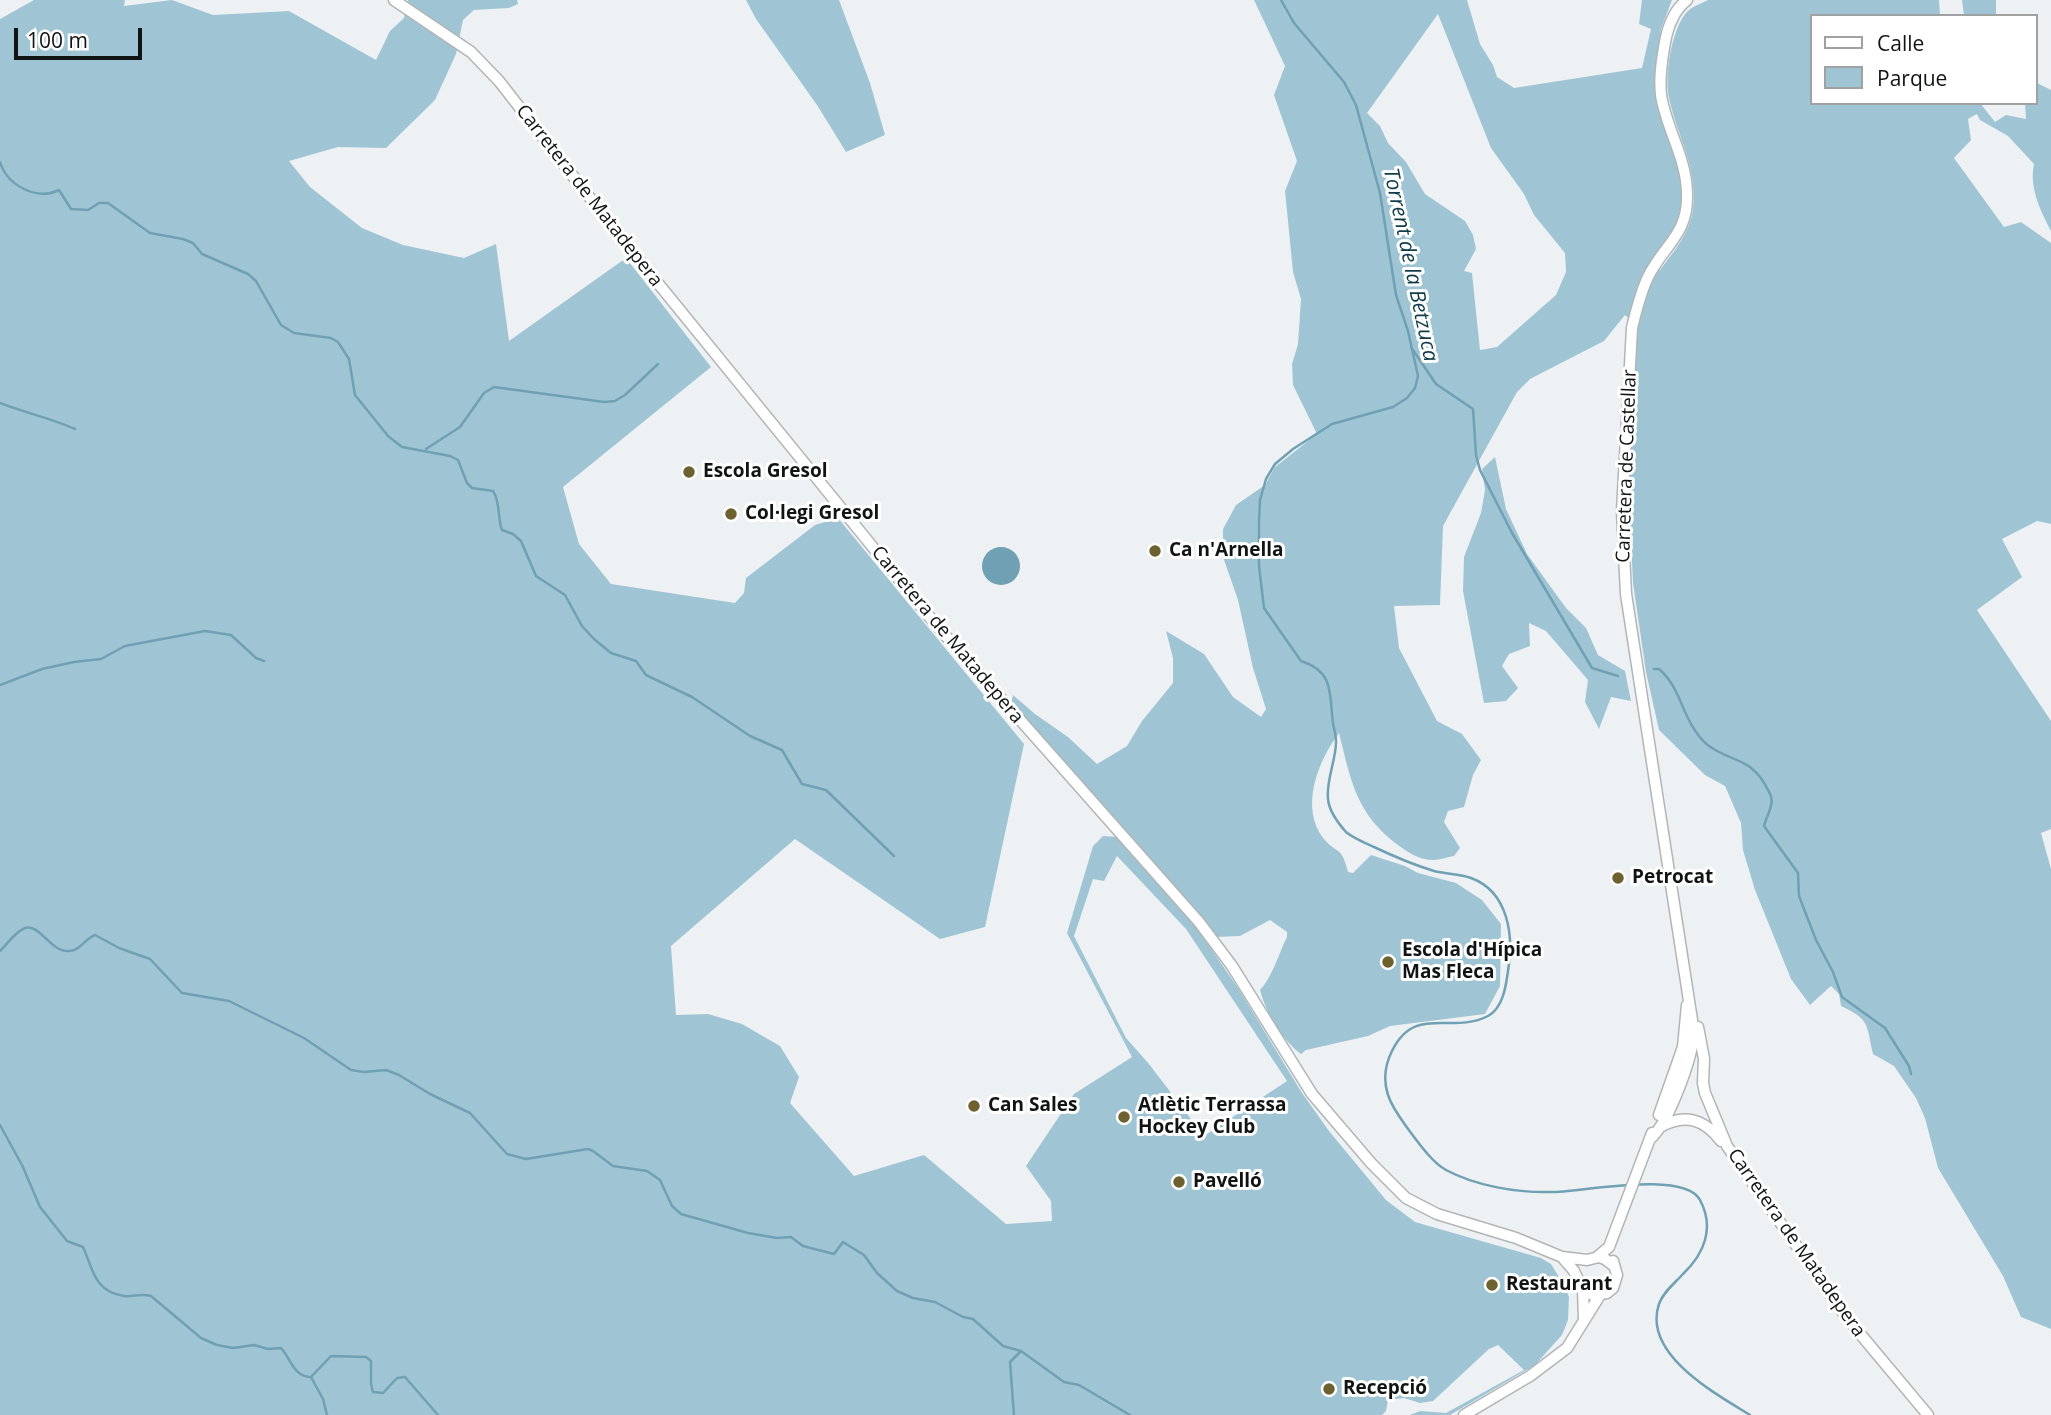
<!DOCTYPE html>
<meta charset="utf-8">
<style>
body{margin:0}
#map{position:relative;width:2051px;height:1415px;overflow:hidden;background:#eef1f3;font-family:"Open Sans",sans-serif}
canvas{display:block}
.legend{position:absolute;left:1810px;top:14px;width:228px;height:91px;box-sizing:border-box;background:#fff;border:2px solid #a0a1a1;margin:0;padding:9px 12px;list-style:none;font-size:21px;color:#121313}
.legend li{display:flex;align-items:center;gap:14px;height:35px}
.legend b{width:35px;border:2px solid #a0a1a1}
.scale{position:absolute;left:14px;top:28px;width:128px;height:32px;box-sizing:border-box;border:4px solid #121313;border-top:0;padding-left:9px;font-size:21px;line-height:24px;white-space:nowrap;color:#121313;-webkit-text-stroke:5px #fff;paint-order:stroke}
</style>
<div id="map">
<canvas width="2051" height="1415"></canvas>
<ul class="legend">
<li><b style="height:9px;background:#fff"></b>Calle</li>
<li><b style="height:19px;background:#9fc5d5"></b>Parque</li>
</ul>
<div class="scale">100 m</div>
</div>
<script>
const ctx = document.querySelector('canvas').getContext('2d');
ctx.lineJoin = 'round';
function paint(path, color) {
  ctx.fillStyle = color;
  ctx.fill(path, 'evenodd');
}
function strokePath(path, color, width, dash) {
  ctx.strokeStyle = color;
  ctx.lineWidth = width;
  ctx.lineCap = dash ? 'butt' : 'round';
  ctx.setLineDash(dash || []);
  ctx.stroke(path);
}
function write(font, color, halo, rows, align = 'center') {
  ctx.font = font + ' "Open Sans",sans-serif';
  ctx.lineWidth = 6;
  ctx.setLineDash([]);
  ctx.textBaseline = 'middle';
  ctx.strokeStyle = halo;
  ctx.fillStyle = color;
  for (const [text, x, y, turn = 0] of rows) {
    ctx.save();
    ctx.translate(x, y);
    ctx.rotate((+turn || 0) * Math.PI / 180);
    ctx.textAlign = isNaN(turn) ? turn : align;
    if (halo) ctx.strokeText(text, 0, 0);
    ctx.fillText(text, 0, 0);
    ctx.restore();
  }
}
paint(new Path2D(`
 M 34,0 L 125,0 L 124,6 L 172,0 L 213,15 L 289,11 L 376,60 L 390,31 L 404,18 L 408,0 L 517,0 L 518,4 L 509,8 L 474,10 L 463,20 L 456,54 L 435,100 L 386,148 L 338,147 L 289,161 L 310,187 L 362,228 L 403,245 L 464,258 L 496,244 L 509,341 L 626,258 L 711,367 L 563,487 L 579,544 L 611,584 L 735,603 L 744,593 L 746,578 L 815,525 L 838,518 L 1024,744 L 985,927 L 940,939 L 795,839 L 671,946 L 676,1015 L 708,1014 L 742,1024 L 780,1046 L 799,1077 L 790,1103 L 854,1176 L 924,1155 L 1006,1224 L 1052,1221 L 1051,1201 L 1026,1166 L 1074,1094 L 1132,1057 L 1067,933 L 1093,846 L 1103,836 L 1118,837 L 1196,927 L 1238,988 L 1302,1093 L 1329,1131 L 1386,1200 L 1415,1222 L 1541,1258 L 1551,1264 L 1564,1285 L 1569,1297 L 1568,1320 L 1562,1335 L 1535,1365 L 1450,1415 L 1410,1415 L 1420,1411 L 1446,1413 L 1524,1370 L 1498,1345 L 1489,1349 L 1433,1401 L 1420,1403 L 1404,1398 L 1388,1400 L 1386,1411 L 1382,1415 L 0,1415 L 0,19 ZM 1117,856 L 1186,929 L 1287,1081 L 1204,1136 L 1149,1064 L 1126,1038 L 1074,936 L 1093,879 L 1104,881 Z
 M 746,0 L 839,0 L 870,83 L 885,135 L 846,152 L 817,105 L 756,19 Z
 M 1254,0 L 1467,0 L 1480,44 L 1493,65 L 1497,77 L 1514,88 L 1642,68 L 1651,29 L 1639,24 L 1642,0 L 1672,0 L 1661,29 L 1656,66 L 1682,185 C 1683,222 1670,236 1649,264 L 1660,270 C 1674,251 1690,233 1693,209 C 1698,167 1677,136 1669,98 C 1664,77 1672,24 1689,10 C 1694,6 1702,3 1708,0 L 1939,0 L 1940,16 L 1811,16 L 1811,103 L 1980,103 L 1995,122 L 2006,115 L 2026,119 L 2025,103 L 2035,103 L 2035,82 L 2051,90 L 2051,231 C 2040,210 2029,187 2034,164 L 2008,136 L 1980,120 L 1977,114 L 1968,119 L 1971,140 L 1954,158 L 2004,227 L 2021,222 L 2051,243 L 2051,524 L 2037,521 L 2002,539 L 2022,577 L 1977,610 L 2051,721 L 2051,829 L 2041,833 L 2051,869 L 2051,1329 L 2021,1317 L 2003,1276 L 1938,1168 L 1925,1118 L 1916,1098 L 1894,1066 L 1873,1054 C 1866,1025 1871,1020 1841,1006 L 1839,994 L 1831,986 L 1810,1005 L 1791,979 L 1755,890 L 1743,850 L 1741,823 L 1725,786 L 1705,775 L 1659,730 L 1646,672 L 1633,583 L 1628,473 L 1632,433 L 1636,330 L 1634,323 L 1625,315 L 1604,341 L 1530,379 L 1517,392 L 1443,526 L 1440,605 L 1394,606 L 1399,648 L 1437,721 L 1462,734 L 1481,760 L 1473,775 L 1464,807 L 1448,811 L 1444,822 L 1460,848 L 1454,856 C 1447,857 1440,860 1433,860 C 1419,860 1409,853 1398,845 C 1356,814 1351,781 1339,733 C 1318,761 1299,808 1324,839 C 1339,856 1341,845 1348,872 L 1353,873 L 1371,855 L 1405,866 L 1418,873 L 1456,883 L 1482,900 L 1501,924 L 1500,986 L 1485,1014 L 1390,1026 L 1368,1036 L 1306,1050 L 1301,1054 C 1282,1040 1266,1013 1260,990 C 1273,976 1278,955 1287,937 L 1287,932 L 1270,920 L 1240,936 L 1217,937 L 1011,705 L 1013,695 L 1035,714 L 1068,737 L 1097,764 L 1127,746 L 1142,721 L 1173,683 L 1173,658 L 1166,631 L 1204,654 L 1233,697 L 1261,717 L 1266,709 L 1253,668 L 1238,600 L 1223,557 L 1223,529 L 1236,505 L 1265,485 L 1275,467 L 1317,434 L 1293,385 L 1292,364 L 1298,344 L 1301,299 L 1293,272 L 1285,191 L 1297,161 L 1274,95 L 1285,66 ZM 1438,14 L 1491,148 L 1524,194 L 1534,215 L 1565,253 L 1566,272 L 1556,295 L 1497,347 L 1480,350 L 1472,273 L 1464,271 L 1476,249 L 1473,235 L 1465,221 L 1425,194 L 1406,162 L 1388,143 L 1380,126 L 1367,113 Z
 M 1962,0 L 1996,0 L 1996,16 L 1964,16 Z
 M 1495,457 L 1506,509 L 1527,554 L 1566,608 L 1586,628 L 1598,655 L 1625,671 L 1631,701 L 1611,697 L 1599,729 L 1585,702 L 1588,680 L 1546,631 L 1529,623 L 1530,646 L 1509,654 L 1502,666 L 1518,688 L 1506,701 L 1484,703 L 1463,591 L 1464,557 L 1481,513 L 1485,490 L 1482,469 Z`), '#9fc5d5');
paint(new Path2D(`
 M982 566a19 19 0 1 1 38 0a19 19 0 1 1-38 0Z`), '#6fa0b3');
strokePath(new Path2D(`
 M 1281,0 L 1294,23 L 1344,82 L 1356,105 L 1380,193 L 1396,295 L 1408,331 L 1418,376 L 1415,388 L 1407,398 L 1393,407 L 1332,424 L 1293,449 L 1275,464 L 1266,479 L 1260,500 L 1259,521 L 1259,566 L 1264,608 L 1301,661 C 1335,672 1329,694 1333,723 C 1334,729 1336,735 1336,742 C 1336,760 1326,780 1328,799 C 1329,811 1338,823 1346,832 C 1353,838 1365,843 1374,847 C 1393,856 1414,865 1434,871 C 1446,874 1460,874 1471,878 C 1509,892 1514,937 1508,971 C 1506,986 1503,1008 1488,1016 C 1451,1035 1415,1004 1392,1051 C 1385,1065 1383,1080 1388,1095 C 1393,1110 1402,1120 1411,1133 C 1420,1145 1433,1163 1446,1170 C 1476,1186 1517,1193 1552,1192 C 1581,1192 1684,1170 1700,1200 C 1715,1228 1704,1254 1683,1274 C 1675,1283 1663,1292 1659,1304 C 1642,1354 1716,1394 1750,1415
 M 0,162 C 7,185 36,201 59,190 L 71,209 L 88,210 L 99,203 L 108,203 L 150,233 L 183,239 L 193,243 L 202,254 L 248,274 L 256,281 L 281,325 L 294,333 L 331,338 L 338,342 L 349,359 L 355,395 L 388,436 L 402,447 L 450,456 L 458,460 L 467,483 L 472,488 L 493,491 C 501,503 497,517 502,530 L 513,534 L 521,541 L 536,576 L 565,595 L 582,626 L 594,639 L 611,653 L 636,661 L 646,675 L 692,697 L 750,736 L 782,750 L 802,784 L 826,790 L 894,856
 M 1411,347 L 1436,384 L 1473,409 L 1476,455 L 1480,470 L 1512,533 L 1592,668 L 1618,676
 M 0,403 C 25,413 51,418 75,429
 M 426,449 L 460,427 L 484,393 L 494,387 L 604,402 L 615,401 L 625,395 L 658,364
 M 1654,669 L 1659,669 C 1678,685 1681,709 1694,729 C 1698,735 1703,742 1709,746 C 1733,763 1752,757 1768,790 C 1771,795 1773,800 1771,805 C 1770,812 1766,818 1764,826 L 1798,873 L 1799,896 L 1816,940 L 1833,972 L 1842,997 L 1885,1028 L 1909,1066 L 1911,1074
 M 0,685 L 42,669 L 74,662 L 101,659 L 125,646 L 205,631 L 231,635 L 256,658 L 264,661
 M 0,951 C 7,944 16,931 25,928 C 38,923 51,951 67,951 C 80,952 84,939 95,935 L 119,948 L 150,959 L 182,993 L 229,1001 L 304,1038 L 351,1070 L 364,1072 L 386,1070 L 399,1075 L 430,1094 L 470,1113 L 507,1154 L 526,1159 L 588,1149 L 593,1151 L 613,1166 L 647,1171 L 660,1180 L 672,1206 L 681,1214 L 748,1233 L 777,1238 L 791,1237 L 803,1246 L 834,1254 L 843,1242 L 864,1255 L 877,1273 L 897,1291 L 913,1298 L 935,1302 L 963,1317 L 973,1319 L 1003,1346 L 1021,1351 L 1064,1382 L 1079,1385 L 1130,1415
 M 0,1125 L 22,1165 L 40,1207 L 67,1241 L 83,1247 C 93,1268 93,1291 124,1296 C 133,1297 142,1293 151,1296 L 201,1338 L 217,1345 L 233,1348 L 254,1345 L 268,1349 L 281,1348 C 291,1359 294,1377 311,1377 L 331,1356 L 366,1357 L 371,1361 L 371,1384 L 373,1392 L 383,1393 L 397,1378 L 405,1377 L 438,1415
 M 311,1377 L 323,1399 L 327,1415
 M 1014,1415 L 1010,1362 L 1021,1351`), '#6fa0b3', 2.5);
const minor = new Path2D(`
 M 394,0 L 471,52 L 499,81 L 622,239 L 937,626 L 1199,922 L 1232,966 L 1312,1094 L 1371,1163 L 1406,1198 L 1437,1214 L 1516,1238 L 1562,1257 L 1587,1260 L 1599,1257 L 1605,1259 L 1614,1266
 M 1698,1027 L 1704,1059 L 1703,1083 L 1705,1093 L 1727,1146 L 1846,1317 L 1928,1415
 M 1659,1115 L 1683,1047 L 1687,1005
 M 1660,1127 C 1685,1113 1704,1119 1721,1141
 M 1652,1137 C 1670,1120 1692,1058 1694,1033 L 1626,594 L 1622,511 L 1632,328 C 1636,311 1640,294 1648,277 C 1664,244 1689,235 1687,192 C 1686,157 1666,128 1661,95 C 1659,77 1662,59 1665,42 C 1668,26 1674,10 1687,0
 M 1562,1257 L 1574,1271 L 1583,1290 L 1593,1295 L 1607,1293 L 1613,1288 L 1617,1275 L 1613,1261
 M 1597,1257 L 1609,1247 L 1652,1133
 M 1583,1290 L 1584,1319
 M 1464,1415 L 1530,1376 L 1567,1348 L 1600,1295`);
strokePath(minor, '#b2b5b6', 13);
strokePath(minor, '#fff', 10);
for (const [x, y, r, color] of [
 [689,472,7,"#6d622f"],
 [731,514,7,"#6d622f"],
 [1155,551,7,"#6d622f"],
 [1618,878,7,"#6d622f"],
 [1388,962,7,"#6d622f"],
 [974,1106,7,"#6d622f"],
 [1124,1117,7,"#6d622f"],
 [1179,1182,7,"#6d622f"],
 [1492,1285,7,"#6d622f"],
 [1329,1389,7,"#6d622f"]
]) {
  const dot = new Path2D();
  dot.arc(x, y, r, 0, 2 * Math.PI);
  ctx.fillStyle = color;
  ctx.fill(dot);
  strokePath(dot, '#fff', 2.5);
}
write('19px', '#121313', '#fff', [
 ["Carretera de Matadepera",589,196,52],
 ["Carretera de Castellar",1627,466,-88],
 ["Carretera de Matadepera",947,635,50],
 ["Carretera de Matadepera",1796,1243,55]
]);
write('bold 19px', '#121313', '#fff', [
 ["Escola Gresol",703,472],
 ["Col·legi Gresol",745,514],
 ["Ca n'Arnella",1169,551],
 ["Petrocat",1632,878],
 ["Escola d'Hípica",1402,951],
 ["Mas Fleca",1402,973],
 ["Can Sales",988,1106],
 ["Atlètic Terrassa",1138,1106],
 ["Hockey Club",1138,1128],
 ["Pavelló",1193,1182],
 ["Restaurant",1506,1285],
 ["Recepció",1343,1389]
], 'left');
write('italic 21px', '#0f3c4a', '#fff', [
 ["Torrent de la Betzuca",1410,265,78]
]);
</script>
